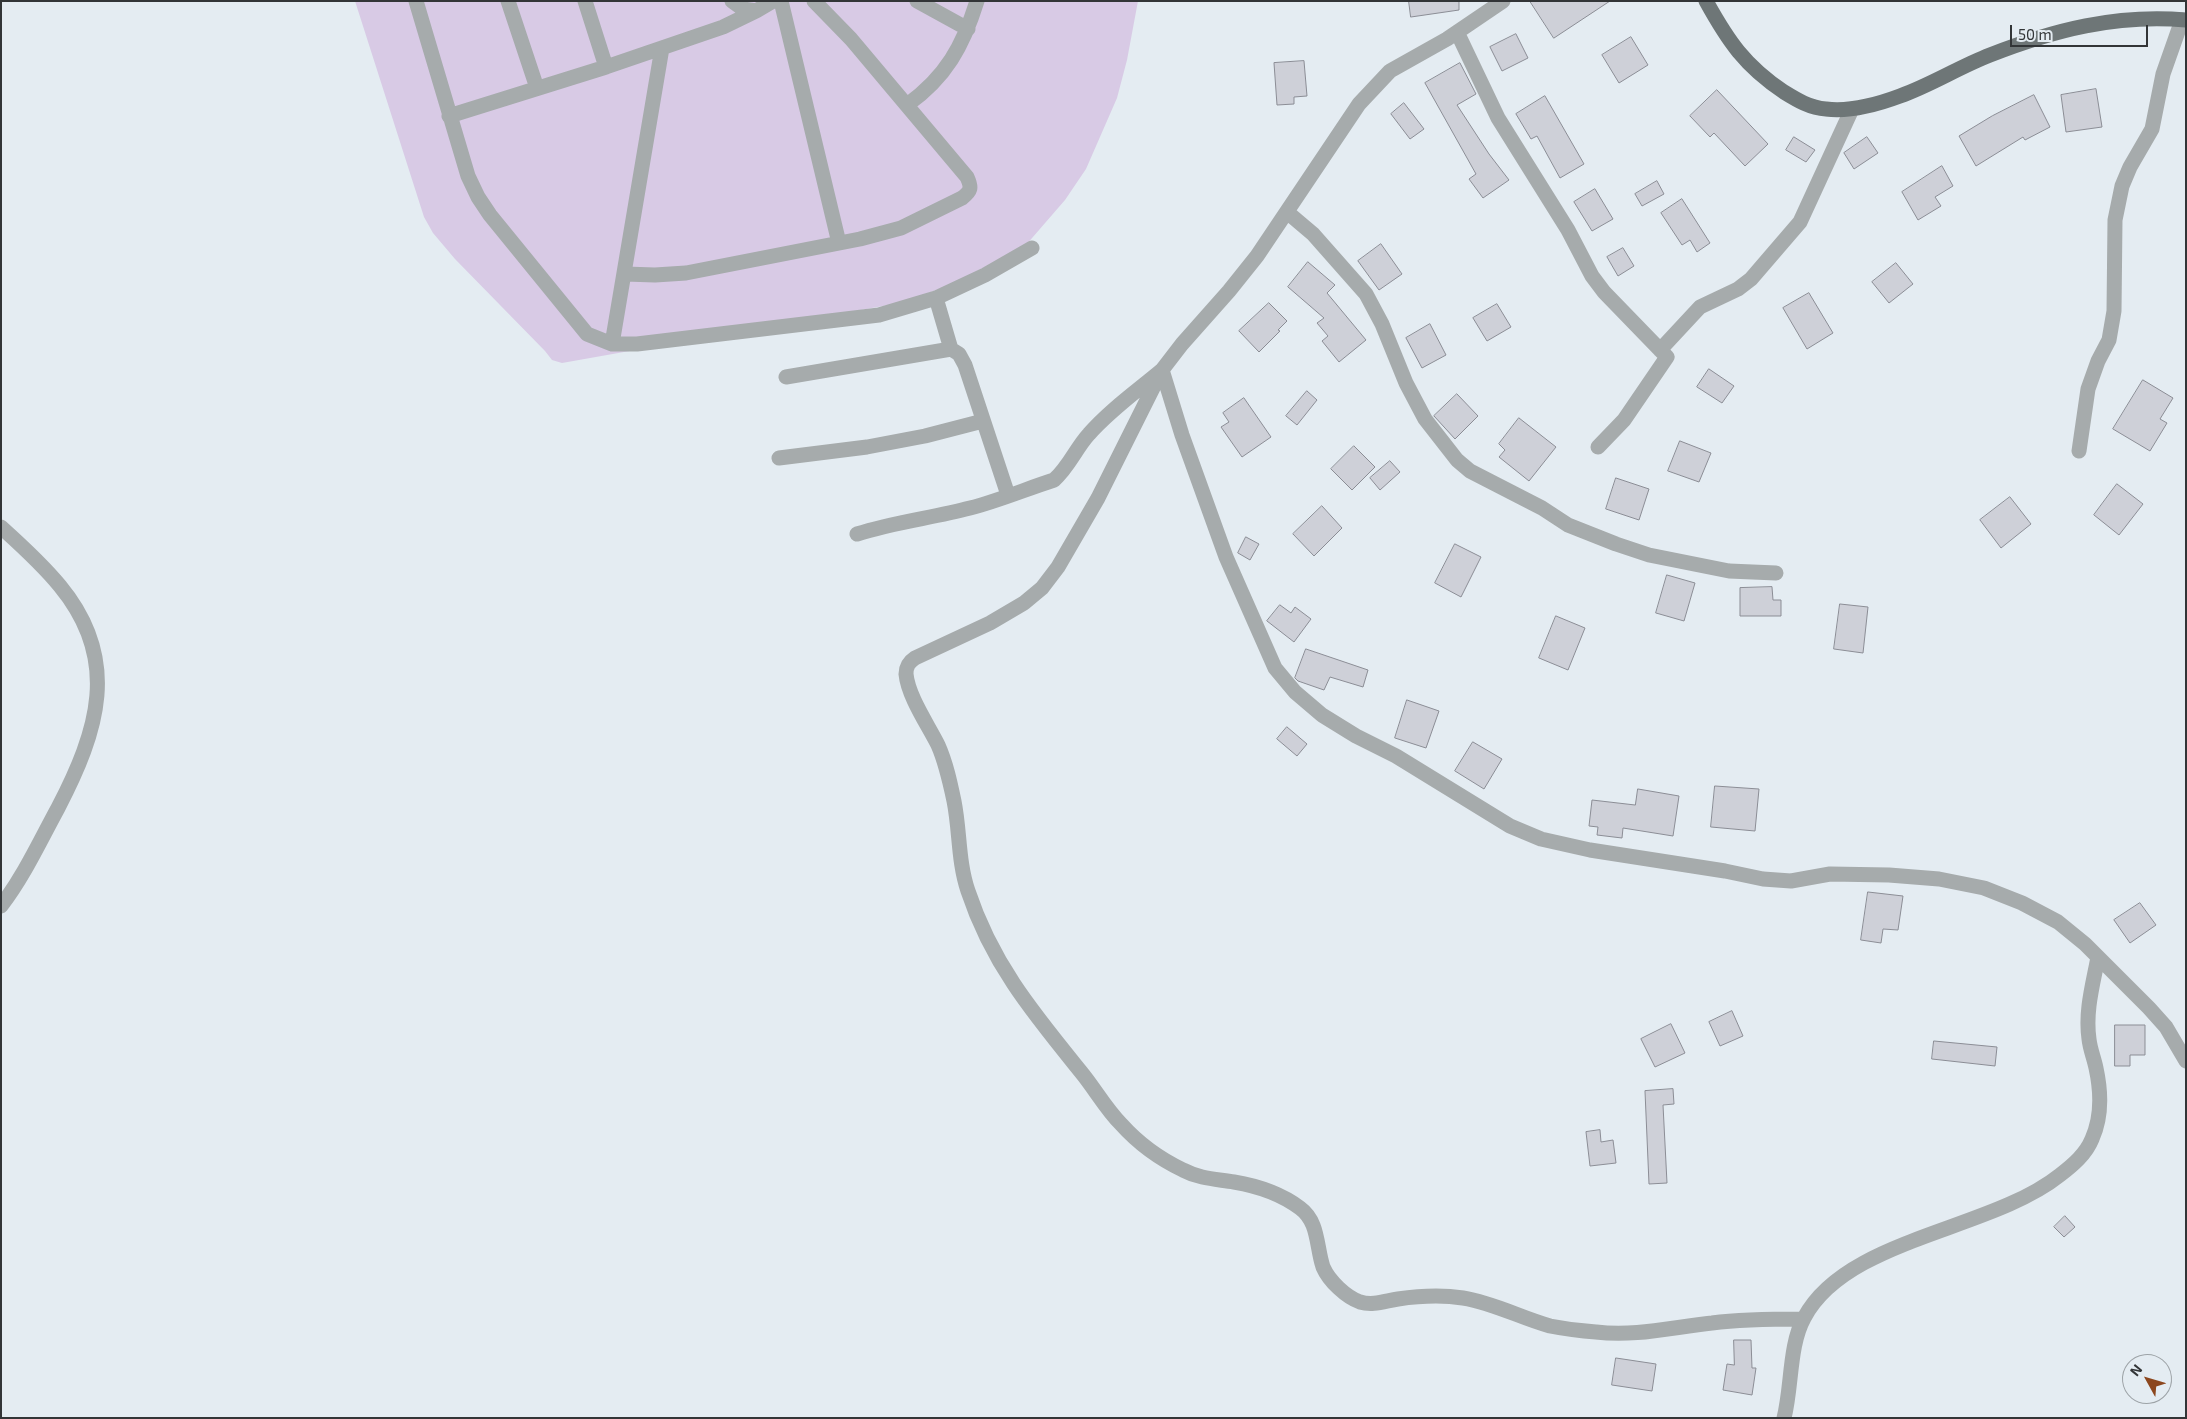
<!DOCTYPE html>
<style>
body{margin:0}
#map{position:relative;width:2187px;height:1419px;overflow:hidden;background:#e4ecf2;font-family:"Exo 2",sans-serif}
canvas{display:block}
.frame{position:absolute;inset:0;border:2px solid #323537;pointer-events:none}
.north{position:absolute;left:2122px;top:1354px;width:50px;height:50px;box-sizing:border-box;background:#e4ecf2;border:1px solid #9da3a7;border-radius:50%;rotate:309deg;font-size:14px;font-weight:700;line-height:20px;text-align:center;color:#323537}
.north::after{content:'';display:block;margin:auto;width:18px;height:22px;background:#8c471e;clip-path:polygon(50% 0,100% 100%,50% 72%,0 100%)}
.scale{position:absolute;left:2010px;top:25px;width:138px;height:22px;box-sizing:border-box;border:2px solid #323537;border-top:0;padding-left:6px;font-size:15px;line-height:18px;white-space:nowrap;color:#323537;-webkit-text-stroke:4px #e4ecf2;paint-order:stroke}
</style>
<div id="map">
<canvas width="2187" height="1419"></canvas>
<div class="frame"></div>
<div class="north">N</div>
<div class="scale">50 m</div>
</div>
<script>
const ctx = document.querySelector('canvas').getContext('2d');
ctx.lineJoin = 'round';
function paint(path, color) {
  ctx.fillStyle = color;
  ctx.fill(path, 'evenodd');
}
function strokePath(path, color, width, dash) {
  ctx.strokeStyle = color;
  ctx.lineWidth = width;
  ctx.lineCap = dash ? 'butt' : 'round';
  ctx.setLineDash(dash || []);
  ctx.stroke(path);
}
paint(new Path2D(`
 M 355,1 L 1138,1 L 1127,60 L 1117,98 L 1086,169 L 1065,200 L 1026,245 L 953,284 L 900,303 L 562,363 L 552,360 L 545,351 L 455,259 L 433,233 L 424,217 Z`), '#d8cae5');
const building = new Path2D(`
 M 1409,1 L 1459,1 L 1459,10 L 1411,17 Z
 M 1530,1 L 1610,1 L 1554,38 Z
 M 1516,34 L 1528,58 L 1502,71 L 1490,47 Z
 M 1631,37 L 1648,65 L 1619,83 L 1602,55 Z
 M 1304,61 L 1307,96 L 1294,97 L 1294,104 L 1277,105 L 1274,63 Z
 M 1460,63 L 1476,94 L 1457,105 L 1489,154 L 1509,180 L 1483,198 L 1469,179 L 1476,174 L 1425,83 Z
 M 2096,89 L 2102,127 L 2066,132 L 2061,95 Z
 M 1717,90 L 1768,144 L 1745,166 L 1714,133 L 1710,137 L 1690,116 Z
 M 2034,95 L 2050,127 L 2025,140 L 2023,137 L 1976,166 L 1959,136 L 1992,116 Z
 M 1545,96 L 1584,164 L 1560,178 L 1537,136 L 1531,139 L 1516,114 Z
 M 1404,103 L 1424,129 L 1410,139 L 1391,114 Z
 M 1794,137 L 1815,150 L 1806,162 L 1786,150 Z
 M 1867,137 L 1878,153 L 1854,169 L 1844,153 Z
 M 1942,166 L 1953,186 L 1935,197 L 1941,206 L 1918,220 L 1902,192 Z
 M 1657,181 L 1664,194 L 1642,206 L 1635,194 Z
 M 1595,189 L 1613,219 L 1592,231 L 1574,202 Z
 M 1682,199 L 1710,243 L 1697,252 L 1690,240 L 1682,245 L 1661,213 Z
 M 1381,244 L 1402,274 L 1379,290 L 1358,261 Z
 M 1623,248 L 1634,266 L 1618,276 L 1607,257 Z
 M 1308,262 L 1335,285 L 1327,293 L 1366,340 L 1339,362 L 1322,341 L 1328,336 L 1317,323 L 1324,318 L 1288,287 Z
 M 1896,263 L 1913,284 L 1889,303 L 1872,282 Z
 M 1809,293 L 1833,333 L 1807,349 L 1783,308 Z
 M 1269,303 L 1287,321 L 1278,330 L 1280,331 L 1259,352 L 1239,331 Z
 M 1497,304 L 1511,327 L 1487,341 L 1473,318 Z
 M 1430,324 L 1446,355 L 1422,368 L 1406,338 Z
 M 1709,369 L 1734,386 L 1722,403 L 1697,387 Z
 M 2143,380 L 2173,398 L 2160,419 L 2167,423 L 2150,451 L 2113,429 Z
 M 1307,391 L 1317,400 L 1297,425 L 1286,416 Z
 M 1457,394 L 1478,416 L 1455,439 L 1434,416 Z
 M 1244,398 L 1271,437 L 1242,457 L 1221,427 L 1229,422 L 1223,413 Z
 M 1519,418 L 1556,447 L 1529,481 L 1499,457 L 1505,450 L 1499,444 Z
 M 1680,441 L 1711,453 L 1699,482 L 1668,471 Z
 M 1354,446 L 1375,467 L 1352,490 L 1331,469 Z
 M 1390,461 L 1400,472 L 1380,490 L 1370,478 Z
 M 1616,478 L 1649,489 L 1639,520 L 1606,509 Z
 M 2117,484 L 2143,504 L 2119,535 L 2094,515 Z
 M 2010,497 L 2031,524 L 2001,548 L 1980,520 Z
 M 1322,506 L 1342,528 L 1314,556 L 1293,534 Z
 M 1246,537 L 1259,544 L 1250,560 L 1238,553 Z
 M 1455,544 L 1481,557 L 1461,597 L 1435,583 Z
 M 1667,575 L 1695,583 L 1684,621 L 1656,613 Z
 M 1772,587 L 1773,600 L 1781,600 L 1781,616 L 1740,616 L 1740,588 Z
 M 1840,604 L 1868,607 L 1863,653 L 1834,649 Z
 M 1280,605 L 1291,613 L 1295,607 L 1311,619 L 1294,642 L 1267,621 Z
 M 1556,616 L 1585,628 L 1568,670 L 1539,658 Z
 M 1306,649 L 1368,670 L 1363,687 L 1330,677 L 1324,690 L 1298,681 L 1295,678 Z
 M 1407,700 L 1439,711 L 1426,748 L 1395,738 Z
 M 1287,727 L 1307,744 L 1297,756 L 1277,739 Z
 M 1473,742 L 1502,759 L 1484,789 L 1455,771 Z
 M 1715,786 L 1759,789 L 1755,831 L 1711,827 Z
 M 1638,789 L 1679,796 L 1673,836 L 1623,828 L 1622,838 L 1597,835 L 1598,827 L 1589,826 L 1592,800 L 1635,805 Z
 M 1868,892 L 1903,896 L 1898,930 L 1883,929 L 1881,943 L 1861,940 Z
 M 2140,903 L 2156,925 L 2130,943 L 2114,920 Z
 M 1732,1011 L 1743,1036 L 1720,1046 L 1709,1022 Z
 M 1671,1024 L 1685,1053 L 1655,1067 L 1641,1039 Z
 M 2115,1025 L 2145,1025 L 2145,1055 L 2130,1055 L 2130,1066 L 2115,1066 Z
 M 1934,1041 L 1997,1047 L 1995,1066 L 1932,1059 Z
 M 1673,1089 L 1674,1104 L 1663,1105 L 1667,1183 L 1649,1184 L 1645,1091 Z
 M 1600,1130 L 1601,1142 L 1613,1140 L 1616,1163 L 1590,1166 L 1586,1132 Z
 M 2065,1216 L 2075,1227 L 2064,1237 L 2054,1227 Z
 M 1734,1340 L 1751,1340 L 1752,1368 L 1756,1368 L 1752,1395 L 1723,1390 L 1727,1364 L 1734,1365 Z
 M 1616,1358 L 1656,1364 L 1652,1391 L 1612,1385 Z`);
paint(building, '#ced0d8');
strokePath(building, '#8b8d95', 1);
strokePath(new Path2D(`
 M 416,1 L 468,176 L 478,197 L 490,215 L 587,334 L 612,344 L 662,48
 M 508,1 L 537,88
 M 585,1 L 606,67
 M 732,1 L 743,9 L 756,11 L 773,1
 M 781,1 L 839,243
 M 917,1 L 968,29
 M 1503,1 L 1447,39 L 1390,71 L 1359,104 L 1257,256 L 1229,291 L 1182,344 L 1162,370 L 1098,498 L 1058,567 L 1042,588 L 1024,603 L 990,623 L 915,658 C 909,662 906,666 906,674 C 908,696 928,725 938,745 C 946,763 950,782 954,801 C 960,831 958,862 968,891 C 992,964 1034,1014 1081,1072 C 1095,1089 1106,1109 1121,1124 C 1138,1143 1160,1159 1183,1170 C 1200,1179 1216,1179 1234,1182 C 1258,1186 1280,1193 1300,1208 C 1319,1222 1316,1246 1323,1267 C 1329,1281 1346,1297 1360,1302 C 1373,1306 1385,1301 1398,1299 C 1419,1296 1443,1295 1463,1298 C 1494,1303 1521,1318 1550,1326 C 1565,1329 1581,1331 1596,1332 C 1635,1337 1673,1327 1712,1323 C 1743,1319 1773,1319 1803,1319
 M 1457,32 L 1498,118 L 1568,230 L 1592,276 L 1604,292 L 1667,357 L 1624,420 L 1598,447
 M 907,105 C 946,77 963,46 977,1
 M 449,116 L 606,67 L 723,27 L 756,11
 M 1287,212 L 1313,234 L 1366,294 L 1382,324 L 1406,383 L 1425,419 L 1457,460 L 1470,471 L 1542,508 L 1568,525 L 1616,544 L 1649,555 L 1729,571 L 1776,573
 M 625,274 L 655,275 L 686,273 L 860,239 L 901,228 L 962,198 C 971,191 972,188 967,177 L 851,39 L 814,1
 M 612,344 L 637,344 L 879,315 L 936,298 L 985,275 L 1032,248
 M 951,349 L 959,354 L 965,365 L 1008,495
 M 1660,350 L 1700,307 L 1738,289 L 1751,279 L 1800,222 L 1852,109
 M 786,377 L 951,349 L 936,298
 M 2079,451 L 2088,389 L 2098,361 L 2109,340 L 2114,311 L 2115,220 L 2122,186 L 2130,167 L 2152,129 L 2163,74 L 2182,20
 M 779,458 L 867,447 L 925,436 L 983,421
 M 1,527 C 21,545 43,565 60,586 C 121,660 98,731 58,808 C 40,841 24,876 1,906
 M 857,534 C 894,522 932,518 970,508 C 998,501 1026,489 1054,480 C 1069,467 1076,448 1089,434 C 1110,410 1137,391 1162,370 L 1182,435 L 1226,557 L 1275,668 L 1295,692 L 1322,715 L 1356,736 L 1396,756 L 1510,826 L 1541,839 L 1590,850 L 1725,871 L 1763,879 L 1791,881 L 1830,874 L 1889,875 L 1939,879 L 1984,888 L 2022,903 L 2058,922 L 2085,944 L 2149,1008 L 2166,1027 L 2186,1061
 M 1784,1418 C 1792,1387 1789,1345 1804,1318 C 1846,1238 1990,1231 2060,1175 C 2073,1165 2086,1154 2092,1139 C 2102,1117 2101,1091 2096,1068 C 2094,1058 2090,1049 2089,1039 C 2085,1011 2093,984 2098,957`), '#a6abac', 15);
strokePath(new Path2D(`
 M 1706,1 C 1728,41 1745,66 1784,92 C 1797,100 1810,108 1826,109 C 1851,112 1876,105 1900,96 C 1931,85 1959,67 1990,55 C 2054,30 2116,14 2186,20`), '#6e7677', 15);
</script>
